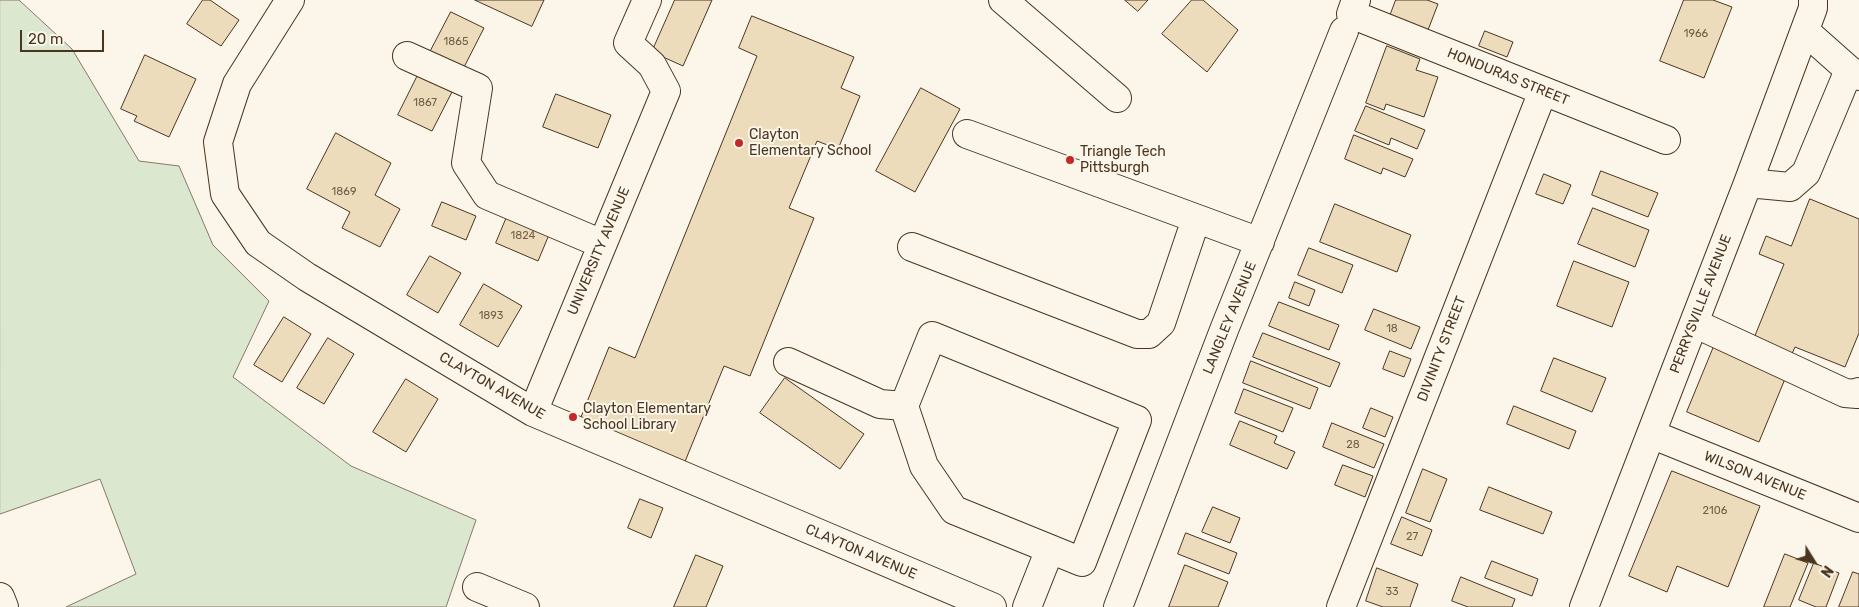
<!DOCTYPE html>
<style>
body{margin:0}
#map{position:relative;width:1859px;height:607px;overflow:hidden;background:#fbf6e9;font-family:Rubik,sans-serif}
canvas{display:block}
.north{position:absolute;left:1789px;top:537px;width:50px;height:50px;-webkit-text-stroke:4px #fbf6e9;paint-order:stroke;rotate:126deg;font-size:14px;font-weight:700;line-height:20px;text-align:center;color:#4a3520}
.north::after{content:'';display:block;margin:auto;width:18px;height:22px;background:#4a3520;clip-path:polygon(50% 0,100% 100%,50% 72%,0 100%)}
.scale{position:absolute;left:20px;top:30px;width:84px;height:22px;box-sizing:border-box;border:2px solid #4a3520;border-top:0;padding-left:6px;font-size:15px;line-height:18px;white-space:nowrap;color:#4a3520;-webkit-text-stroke:4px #fbf6e9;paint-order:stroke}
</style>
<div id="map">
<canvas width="1859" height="607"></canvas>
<div class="north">N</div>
<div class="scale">20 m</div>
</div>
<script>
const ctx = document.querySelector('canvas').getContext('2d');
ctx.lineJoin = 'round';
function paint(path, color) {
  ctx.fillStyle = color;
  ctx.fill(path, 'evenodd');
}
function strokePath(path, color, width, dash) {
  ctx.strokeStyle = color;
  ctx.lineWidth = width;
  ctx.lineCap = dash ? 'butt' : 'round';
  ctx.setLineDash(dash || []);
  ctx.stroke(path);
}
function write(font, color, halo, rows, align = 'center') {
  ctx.font = font + ' Rubik,sans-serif';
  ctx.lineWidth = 4;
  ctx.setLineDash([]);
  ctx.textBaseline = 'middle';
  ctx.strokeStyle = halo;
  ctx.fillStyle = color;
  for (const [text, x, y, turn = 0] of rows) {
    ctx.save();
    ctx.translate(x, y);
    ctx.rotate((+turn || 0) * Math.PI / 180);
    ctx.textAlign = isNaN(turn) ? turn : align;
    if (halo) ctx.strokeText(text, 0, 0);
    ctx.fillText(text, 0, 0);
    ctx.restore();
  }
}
const green = new Path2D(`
 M 0,0 L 19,0 L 72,49 L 139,161 L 179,166 L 213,245 L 269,301 L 233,377 L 351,466 L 476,520 L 446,607 L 66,607 L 136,574 L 100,479 L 0,514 Z`);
paint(green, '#dce7d0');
strokePath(green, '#887966', 1);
const building = new Path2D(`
 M 203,0 L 210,0 L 239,20 L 221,46 L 187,24 Z
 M 475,0 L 544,0 L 532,26 Z
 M 675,0 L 712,0 L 683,66 L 652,52 Z
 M 1125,0 L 1148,0 L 1138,11 Z
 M 1192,0 L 1203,0 L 1238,30 L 1207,72 L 1162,34 Z
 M 1396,0 L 1427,0 L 1438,4 L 1428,30 L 1390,16 Z
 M 1684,0 L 1713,0 L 1732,7 L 1704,78 L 1660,61 Z
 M 451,12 L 484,28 L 461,73 L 428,56 Z
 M 752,16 L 854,57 L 841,88 L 860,96 L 838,149 L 817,141 L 789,208 L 814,218 L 750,376 L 724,366 L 684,464 L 579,422 L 609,347 L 635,358 L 757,56 L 739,48 Z
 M 1485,31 L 1513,42 L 1507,57 L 1479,46 Z
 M 1387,46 L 1420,59 L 1416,70 L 1438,77 L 1424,117 L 1386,104 L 1384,110 L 1366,103 Z
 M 145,55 L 196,79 L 169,137 L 134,121 L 137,116 L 121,109 Z
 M 418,75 L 452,92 L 432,131 L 398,115 Z
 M 921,88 L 960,109 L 915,192 L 876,171 Z
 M 556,94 L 611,115 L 598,148 L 543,127 Z
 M 1366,106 L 1425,130 L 1417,149 L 1391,138 L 1389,145 L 1355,131 Z
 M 336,133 L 391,163 L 375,195 L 400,209 L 380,247 L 342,228 L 350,212 L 307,189 Z
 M 1354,135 L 1413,159 L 1405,177 L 1383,168 L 1381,174 L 1345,159 Z
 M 1601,171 L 1658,193 L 1648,217 L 1592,195 Z
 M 1544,174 L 1571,185 L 1563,204 L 1536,194 Z
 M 1810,199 L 1859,219 L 1859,333 L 1845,367 L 1795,347 L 1790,358 L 1752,343 L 1784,264 L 1759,254 L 1766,236 L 1791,246 Z
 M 442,202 L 476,216 L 466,240 L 432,226 Z
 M 1335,204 L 1411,235 L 1397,272 L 1320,242 Z
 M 1593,208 L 1649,230 L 1635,267 L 1578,244 Z
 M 509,212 L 551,230 L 538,261 L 496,243 Z
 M 1309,248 L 1353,265 L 1342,293 L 1298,275 Z
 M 430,256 L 461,273 L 438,313 L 407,295 Z
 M 1574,261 L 1629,282 L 1612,327 L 1557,306 Z
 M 1295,282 L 1315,290 L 1309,306 L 1289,298 Z
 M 484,284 L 522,306 L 498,347 L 460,325 Z
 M 1279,302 L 1339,325 L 1329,350 L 1269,326 Z
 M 1374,309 L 1420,327 L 1411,349 L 1365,330 Z
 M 284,317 L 311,334 L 282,382 L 254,365 Z
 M 1263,333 L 1340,363 L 1330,387 L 1253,357 Z
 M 328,338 L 354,354 L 324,404 L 297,388 Z
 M 1715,344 L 1787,374 L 1759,442 L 1687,412 Z
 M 1390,351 L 1411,359 L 1404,377 L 1383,369 Z
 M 1554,358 L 1606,378 L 1592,412 L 1541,391 Z
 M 1251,361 L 1318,388 L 1310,409 L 1243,383 Z
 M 785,378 L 864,434 L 840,469 L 760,413 Z
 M 406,379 L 438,399 L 406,452 L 373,432 Z
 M 1244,389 L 1293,408 L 1283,432 L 1235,413 Z
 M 1514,406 L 1576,431 L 1569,449 L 1507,424 Z
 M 1371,408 L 1393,417 L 1385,437 L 1363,428 Z
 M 1240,421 L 1277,436 L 1274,443 L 1295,452 L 1287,469 L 1230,445 Z
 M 1332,423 L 1384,444 L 1374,468 L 1323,447 Z
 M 1343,465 L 1373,476 L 1365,497 L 1335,485 Z
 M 1423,469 L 1447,479 L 1430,522 L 1406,513 Z
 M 1672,471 L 1760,506 L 1728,587 L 1677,566 L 1667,592 L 1629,576 Z
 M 1489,487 L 1552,512 L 1543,534 L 1480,510 Z
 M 640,499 L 663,508 L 651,538 L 628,528 Z
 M 1213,507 L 1240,518 L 1230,543 L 1202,532 Z
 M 1402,517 L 1432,530 L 1422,556 L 1391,544 Z
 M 1186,533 L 1237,553 L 1229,574 L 1178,554 Z
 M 1785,554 L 1808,563 L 1790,607 L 1764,607 Z
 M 696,555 L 723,566 L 706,607 L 674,607 Z
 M 1492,561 L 1538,579 L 1532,596 L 1485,578 Z
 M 1814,563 L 1839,573 L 1826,607 L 1816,607 L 1799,600 Z
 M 1185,565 L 1228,582 L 1218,607 L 1169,607 Z
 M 1377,568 L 1418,584 L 1410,607 L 1383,607 L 1366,601 Z
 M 1853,572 L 1859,574 L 1859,607 L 1839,607 Z
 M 1461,577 L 1515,599 L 1512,607 L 1468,607 L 1452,601 Z`);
paint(building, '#ecdcbc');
strokePath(building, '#4a3520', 1);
const minor = new Path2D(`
 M 290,0 L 237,84 L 218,142 L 225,194 L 258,243 L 307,277 L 533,412 L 992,607
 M 1003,0 L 1117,98
 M 1356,0 L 1351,14 L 1666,140
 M 1805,31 L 1849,70
 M 407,56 L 478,88 L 466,163 L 487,195 L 602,244
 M 967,134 L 1260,242
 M 1748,183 L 1790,187 L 1806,173 L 1849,70 L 1859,76
 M 912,247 L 1137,334 L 1149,334 L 1161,323 L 1196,219
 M 1694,323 L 1845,393 L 1857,394 L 1859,392
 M 932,336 L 1137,420 L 1082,562 L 954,510 L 924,466 L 904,406 Z
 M 788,362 L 880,404 L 904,406
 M 533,412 L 666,91 L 652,65 L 628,43 L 647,0
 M 1651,434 L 1859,518
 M 477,587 L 525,607
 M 0,597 L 4,607
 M 1027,607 L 1050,549
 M 1118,607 L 1224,330 L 1344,31
 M 1341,607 L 1543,91
 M 1584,607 L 1748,183 L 1813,8 L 1813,0`);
strokePath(minor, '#4a3520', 30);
strokePath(minor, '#fbf6e9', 28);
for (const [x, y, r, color] of [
 [739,143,5,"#c62828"],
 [1070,160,5,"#c62828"],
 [573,417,5,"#c62828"]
]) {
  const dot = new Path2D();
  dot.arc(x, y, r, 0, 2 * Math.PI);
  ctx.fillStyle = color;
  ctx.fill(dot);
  strokePath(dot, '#fbf6e9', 2);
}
write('11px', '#725f47', null, [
 ["1966",1696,34],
 ["1865",456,42],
 ["1867",425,103],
 ["1869",344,192],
 ["1824",523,236],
 ["1893",491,316],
 ["18",1392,329],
 ["28",1353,445],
 ["2106",1715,511],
 ["27",1412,537],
 ["33",1392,592]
]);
write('14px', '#4a3520', '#fbf6e9', [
 ["HONDURAS STREET",1508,77,22],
 ["UNIVERSITY AVENUE",599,251,-67],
 ["PERRYSVILLE AVENUE",1701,304,-69],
 ["LANGLEY AVENUE",1230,318,-68],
 ["DIVINITY STREET",1442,349,-69],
 ["CLAYTON AVENUE",492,386,30],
 ["WILSON AVENUE",1755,476,22],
 ["CLAYTON AVENUE",861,552,23]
]);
write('14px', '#4a3520', '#fbf6e9', [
 ["Clayton",749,135],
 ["Elementary School",749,151],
 ["Triangle Tech",1080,152],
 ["Pittsburgh",1080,168],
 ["Clayton Elementary",583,409],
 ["School Library",583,425]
], 'left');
</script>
